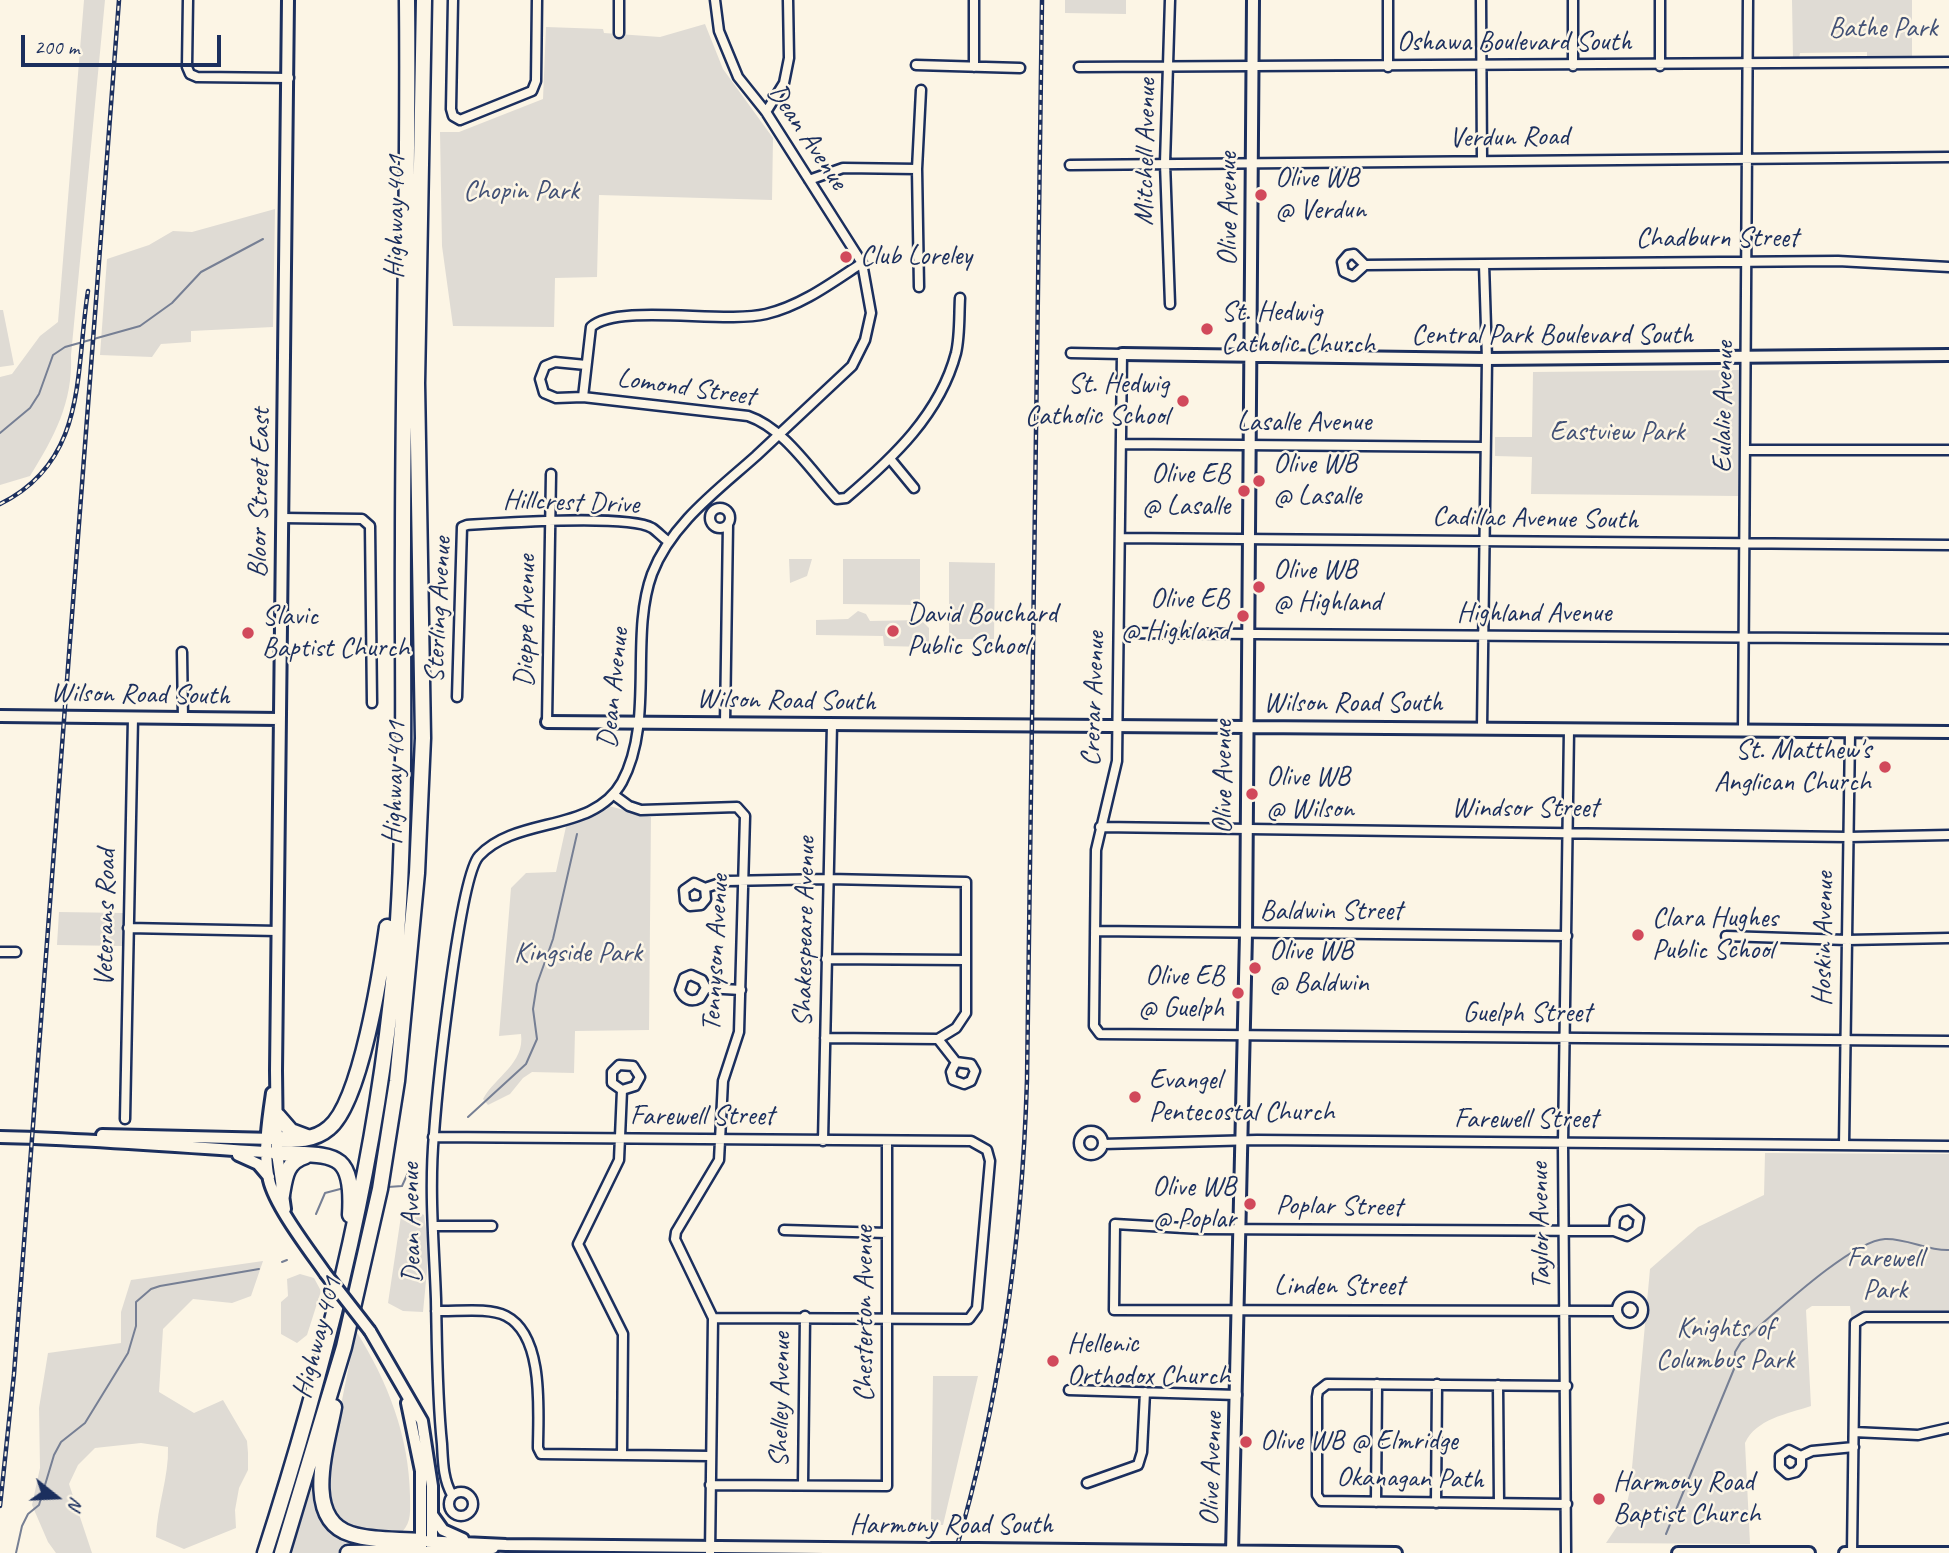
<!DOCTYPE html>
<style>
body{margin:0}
#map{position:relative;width:1949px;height:1553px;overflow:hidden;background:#fcf5e5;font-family:Caveat,sans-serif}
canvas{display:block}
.north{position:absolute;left:21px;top:1462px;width:70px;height:70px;-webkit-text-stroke:5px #fcf5e5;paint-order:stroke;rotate:108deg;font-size:19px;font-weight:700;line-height:28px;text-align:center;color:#1b2f5e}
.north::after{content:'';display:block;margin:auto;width:24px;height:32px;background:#1b2f5e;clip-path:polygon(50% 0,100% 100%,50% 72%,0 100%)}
.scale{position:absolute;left:21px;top:35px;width:200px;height:32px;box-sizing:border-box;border:4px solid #1b2f5e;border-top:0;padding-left:9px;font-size:21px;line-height:24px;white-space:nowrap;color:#1b2f5e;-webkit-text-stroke:5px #fcf5e5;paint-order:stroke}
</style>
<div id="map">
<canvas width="1949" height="1553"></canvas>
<div class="north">N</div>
<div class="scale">200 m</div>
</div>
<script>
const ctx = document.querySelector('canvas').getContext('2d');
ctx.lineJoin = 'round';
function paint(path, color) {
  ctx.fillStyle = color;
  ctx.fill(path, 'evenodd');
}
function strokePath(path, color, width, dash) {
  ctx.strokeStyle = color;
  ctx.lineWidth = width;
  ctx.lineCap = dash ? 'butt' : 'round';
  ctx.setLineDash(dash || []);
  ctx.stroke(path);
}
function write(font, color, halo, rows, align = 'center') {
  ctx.font = font + ' Caveat,sans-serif';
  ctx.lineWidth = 5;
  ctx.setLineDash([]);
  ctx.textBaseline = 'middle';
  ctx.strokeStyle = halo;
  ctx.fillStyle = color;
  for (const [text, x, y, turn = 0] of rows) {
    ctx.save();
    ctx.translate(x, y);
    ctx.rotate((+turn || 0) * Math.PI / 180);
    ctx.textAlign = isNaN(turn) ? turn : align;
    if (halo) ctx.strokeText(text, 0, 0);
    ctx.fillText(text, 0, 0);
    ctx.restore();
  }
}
paint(new Path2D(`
 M 84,0 L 105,0 L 71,355 C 73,403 54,437 30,476 L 0,485 L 0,377 L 12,374 L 40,336 L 58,322 Z
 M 1065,0 L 1126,0 L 1126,14 L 1065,13 Z
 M 1792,0 L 1912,0 L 1912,58 L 1867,59 L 1867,52 L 1800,53 L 1799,59 L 1793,59 Z
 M 705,24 L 723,69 L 773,138 L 772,200 L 599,195 L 597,277 L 555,278 L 554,327 L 453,326 L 442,246 L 440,132 L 459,132 L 543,99 L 546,27 L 603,29 L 604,33 L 660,37 Z
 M 275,209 L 273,327 L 191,331 L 191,342 L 161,344 L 152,357 L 100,355 L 107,259 L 149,245 L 173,231 L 192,232 Z
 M 0,310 L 3,310 L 14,365 L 0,367 Z
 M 1739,370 L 1738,496 L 1531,494 L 1532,457 L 1495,456 L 1495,437 L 1532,437 L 1533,372 Z
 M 789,559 L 812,559 L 807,576 L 790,583 Z
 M 843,559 L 920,559 L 920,605 L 843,604 Z
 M 949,562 L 995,563 L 994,639 L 949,639 Z
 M 858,611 L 866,614 L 870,621 L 921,620 L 929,628 L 929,647 L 884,646 L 883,636 L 816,635 L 816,620 L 848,619 Z
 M 609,806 L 651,817 L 649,1030 L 575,1031 L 574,1073 L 532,1072 L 523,1078 L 510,1094 L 488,1105 L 483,1099 C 495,1077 525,1063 521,1034 L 499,1036 L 511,888 L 526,873 L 556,872 L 567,822 L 593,815 Z
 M 59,912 L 124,913 L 124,946 L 57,945 Z
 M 1765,1153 L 1949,1154 L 1949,1313 L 1852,1321 L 1850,1306 L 1812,1306 L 1806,1310 L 1811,1406 C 1787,1414 1756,1419 1745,1443 L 1750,1544 L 1606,1543 L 1624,1516 L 1630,1490 L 1650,1269 L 1698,1227 L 1764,1195 Z
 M 415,1210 L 424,1215 L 429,1250 L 423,1312 L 403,1311 L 388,1303 L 401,1216 Z
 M 263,1261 L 251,1296 L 232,1303 L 193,1299 L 163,1329 L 159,1392 L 194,1413 L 223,1400 L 247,1441 L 248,1453 L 248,1470 L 239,1488 L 235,1510 L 236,1528 L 184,1549 L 156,1537 C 157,1506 169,1477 168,1447 L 141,1443 L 95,1448 L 78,1465 L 69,1484 L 92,1553 L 56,1553 L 48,1542 L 32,1505 L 40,1468 L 39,1408 L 48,1353 L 121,1343 L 121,1312 L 131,1280 Z
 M 300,1274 L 314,1278 L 321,1291 L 307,1335 L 297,1343 L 281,1334 L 281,1302 L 288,1296 L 287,1279 Z
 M 356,1331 C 388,1382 409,1436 410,1496 C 410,1509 412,1522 402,1532 L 347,1528 L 330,1508 L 327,1474 Z
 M 933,1376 L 978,1376 L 943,1525 L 931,1525 Z
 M 312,1487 L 322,1518 L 341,1537 L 353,1541 L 352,1547 L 338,1553 L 291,1553 Z`), '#dfdbd4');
strokePath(new Path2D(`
 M 0,433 L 30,408 L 39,394 L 53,355 L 65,347 L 140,326 L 172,303 L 201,272 L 263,239
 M 468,1117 L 526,1064 L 537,1039 L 533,1009 L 537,984 L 553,939 L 577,834
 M 388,1187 L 402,1186 L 412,1164
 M 316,1214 L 325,1193 L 344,1188
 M 282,1262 L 287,1260
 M 1666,1534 L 1734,1369 L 1735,1352 L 1741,1342 C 1771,1317 1850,1241 1885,1239 C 1907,1238 1927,1251 1949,1250
 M 16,1553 L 22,1526 L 28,1514 L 39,1505 L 54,1455 L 61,1442 L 85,1423 L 128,1353 L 136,1326 L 136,1302 L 151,1289 L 160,1286 L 259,1269`), '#767f94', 2);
const street = new Path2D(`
 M 188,0 L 187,67 L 190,74 L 197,77 L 289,78
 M 453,0 L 451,109 L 453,116 L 460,120 L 532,91 L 536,81 L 537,0
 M 1388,0 L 1388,67
 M 1481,0 L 1482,160
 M 1573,0 L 1573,66
 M 1660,0 L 1660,66
 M 619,33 L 619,0
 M 916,65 L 1020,68
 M 974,67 L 974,0
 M 1079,67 L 1949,62
 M 766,112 L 784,83 L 789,58 L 788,0
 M 1070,165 L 1949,157
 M 809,180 L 843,168 L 917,169
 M 1365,265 L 1353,276 L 1344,272 L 1342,262 L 1348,255 L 1354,254 L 1365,265 L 1838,261 L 1949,267
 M 919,287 L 917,169 L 921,90
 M 1170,304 L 1165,163 L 1170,0
 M 1071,353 L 1122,354 L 1117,761 L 1096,850 L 1094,1026 L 1100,1034 L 1949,1041
 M 586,365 L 555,362 L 545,366 L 540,379 L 544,393 L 556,398 L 583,397 L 748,416 C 784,428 811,471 837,499 L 846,498 C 893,458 940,414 956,353 C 960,336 959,316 960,298
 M 583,397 L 591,327 C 618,303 723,324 766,314 C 801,306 833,282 862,263
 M 1123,444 L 1484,447
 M 1745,450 L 1949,450
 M 891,460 L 914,488
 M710 518a10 10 0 1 1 20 0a10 10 0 1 1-20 0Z
 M 282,518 L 362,519 L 370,526 L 372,703
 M 1121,538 L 1949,545
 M 1120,633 L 1949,639
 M 182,652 L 183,719
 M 457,697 L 462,527 L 467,525 C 500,523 628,514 652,528 C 658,532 663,538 669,542
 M 547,722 L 551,474
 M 725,723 L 728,524
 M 1482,727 L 1487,359 L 1484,264
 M 1743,731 L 1748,0
 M 614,795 L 629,806 L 641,810 L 737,807 L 745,816 L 739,1032 L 723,1081 L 719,1160 L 676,1232 L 675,1239 L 713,1318 L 710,1553
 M 1100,827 L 1848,837 L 1949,835
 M 705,888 L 706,899 L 701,905 L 690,906 L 685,901 L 684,890 L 694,883 L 705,888 L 726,881 L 829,879 L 966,882 L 966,1013 L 956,1028 L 938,1039 L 825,1038
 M 128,928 L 278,931
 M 1095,931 L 1567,936
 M 1726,936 L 1847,940 L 1949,938
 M 0,952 L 16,952
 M 826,959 L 966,960
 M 706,988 L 700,998 C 691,1003 683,999 680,990 L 684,978 L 691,975 L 702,980 L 706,988 L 741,990
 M 938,1039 L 956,1062 L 971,1064 L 975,1071 L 971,1081 L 964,1084 L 953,1080 L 951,1072 L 956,1062
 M 125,1119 L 133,718
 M1079 1143a12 12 0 1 1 24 0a12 12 0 1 1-24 0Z
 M 433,1137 L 971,1141 L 987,1150 L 990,1161 L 977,1308 L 969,1319 L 713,1318
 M 823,1141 L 832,724
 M 1103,1144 L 1257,1140 L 1949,1146
 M 1844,1145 L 1850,733
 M 434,1226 L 492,1226
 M 784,1230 L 887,1233
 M 1614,1231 L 1615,1219 L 1620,1212 L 1629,1210 L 1639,1218 L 1637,1230 L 1627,1236 L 1614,1231 L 1201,1229 L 1115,1224 L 1114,1310 L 1617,1311
 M1617 1310a13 13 0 1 1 26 0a13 13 0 1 1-26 0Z
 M 436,1311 C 456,1312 488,1307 506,1316 C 545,1336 538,1413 538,1448 L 541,1454 L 710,1456
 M 1498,1385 L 1499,1503
 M 1567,1386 L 1327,1384 L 1318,1391 L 1317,1397 L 1317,1495 L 1321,1501 L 1567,1504
 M 1069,1390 L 1237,1395
 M 1854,1432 L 1918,1435 L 1949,1428
 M 622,1455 L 623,1334 L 578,1244 L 619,1160 L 622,1090 L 635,1086 L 640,1077 L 633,1066 L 619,1065 L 612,1072 L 612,1083 L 622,1090
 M 1801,1456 L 1801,1466 L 1796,1472 L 1788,1474 L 1780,1467 L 1780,1456 L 1789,1450 L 1801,1456 L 1812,1451 L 1854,1447
 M 1087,1483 L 1138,1465 L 1142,1452 L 1145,1392
 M 803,1484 L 805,1316
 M 710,1485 L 887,1486 L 887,1141
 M449 1504a12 12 0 1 1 24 0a12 12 0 1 1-24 0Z
 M 452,1495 C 443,1479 443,1462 442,1444 C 437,1396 437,1348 436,1299 C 434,1245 429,1189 434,1134 C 437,1092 459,878 479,856 C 517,815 593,834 622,782 C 655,721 629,637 652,574 C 671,524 718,490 756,456 C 788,426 820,396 852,366 L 865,340 L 871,313 L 862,263 L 766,112 L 738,77 L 719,31 L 715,0
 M 1376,1502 L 1377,1384
 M 1436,1503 L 1437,1384
 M 1566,1553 L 1563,1144 L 1569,730
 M 1852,1553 L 1855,1323 L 1865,1317 L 1949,1317`);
const secondary = new Path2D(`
 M 1122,354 L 1487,359 L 1949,355
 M 0,716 L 280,719
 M 547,722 L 1949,732
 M 272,1093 C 268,1120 263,1152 269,1180 C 275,1206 309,1250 325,1273
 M 102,1135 L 275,1139
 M 0,1137 C 92,1139 185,1147 277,1153
 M 238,1155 L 258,1164 L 269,1177
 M 285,1209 L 277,1153 L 276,1070 L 288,0
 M 370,1331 L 422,1421 L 432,1486 L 432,1553
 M 407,1403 L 421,1471 L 421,1547
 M 433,1516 L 443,1530 L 463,1539
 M 421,1541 L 506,1545 L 932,1549
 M 976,1549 L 1396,1553
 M 425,1552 L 493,1548
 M 1232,1553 L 1246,934 L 1253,0
 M 1678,1553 L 1809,1553
 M 1845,1553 L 1949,1553`);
const highway = new Path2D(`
 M 278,1116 L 291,1131 L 307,1137
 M 277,1139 C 296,1140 314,1141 329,1128 C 361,1102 381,970 387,927
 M 277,1153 C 333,1156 354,1148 350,1215
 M 282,1195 C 285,1177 286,1162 306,1156
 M 334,1407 C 328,1442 301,1519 351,1534 C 373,1541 398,1539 421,1541
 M 265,1553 C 323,1372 370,1190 391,1001 C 408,849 402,696 403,544 C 403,363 409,181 407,0
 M 282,1553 L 344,1347 L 380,1189 L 397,1081 L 417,873 L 423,738 L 417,383 L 424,0
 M 348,1553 L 421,1552`);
strokePath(street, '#1b2f5e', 13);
strokePath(secondary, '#1b2f5e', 16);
strokePath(highway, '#1b2f5e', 19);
strokePath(street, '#fcf5e5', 8);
strokePath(secondary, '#fcf5e5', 10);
strokePath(highway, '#fcf5e5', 14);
const rail = new Path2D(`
 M 0,504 C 88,461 75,372 88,291
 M 0,1506 L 14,1374 L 119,0
 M 955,1553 C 1001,1397 1022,1242 1027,1080 L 1042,0`);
strokePath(rail, '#1b2f5e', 4.5);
strokePath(rail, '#fcf5e5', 2, [5]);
const secondaryBridge = new Path2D(`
 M 325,1273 L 370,1331
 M 932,1549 L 976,1549`);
strokePath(secondaryBridge, '#1b2f5e', 16, []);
strokePath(secondaryBridge, '#fcf5e5', 10);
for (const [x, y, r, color] of [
 [1261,195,7,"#d1495b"],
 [846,257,7,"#d1495b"],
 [1207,329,7,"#d1495b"],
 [1183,401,7,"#d1495b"],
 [1259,481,7,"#d1495b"],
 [1244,491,7,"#d1495b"],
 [1259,587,7,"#d1495b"],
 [1243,616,7,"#d1495b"],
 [893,631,7,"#d1495b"],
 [248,633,7,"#d1495b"],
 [1885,767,7,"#d1495b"],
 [1252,794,7,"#d1495b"],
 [1638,935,7,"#d1495b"],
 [1255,968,7,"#d1495b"],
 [1238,993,7,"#d1495b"],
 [1135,1097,7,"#d1495b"],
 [1250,1204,7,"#d1495b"],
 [1053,1361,7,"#d1495b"],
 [1246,1442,7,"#d1495b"],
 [1599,1499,7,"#d1495b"]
]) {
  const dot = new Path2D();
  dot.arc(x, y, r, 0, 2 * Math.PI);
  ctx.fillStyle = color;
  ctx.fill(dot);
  strokePath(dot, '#fcf5e5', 2.5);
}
write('28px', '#425176', '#fcf5e5', [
 ["Bathe Park",1883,29],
 ["Chopin Park",521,192],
 ["Eastview Park",1617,433],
 ["Kingside Park",578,954],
 ["Farewell",1885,1259],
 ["Park",1885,1291],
 ["Knights of",1725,1329],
 ["Columbus Park",1725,1361]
]);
write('28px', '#1b2f5e', '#fcf5e5', [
 ["Oshawa Boulevard South",1514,43],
 ["Dean Avenue",807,137,56],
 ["Verdun Road",1509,138,-1],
 ["Mitchell Avenue",1146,152,-89],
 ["Olive Avenue",1229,209,-90],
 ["Highway 401",396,217,-89],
 ["Chadburn Street",1717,239],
 ["Central Park Boulevard South",1552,336],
 ["Lomond Street",686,388,8],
 ["Eulalie Avenue",1724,407,-89],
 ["Lasalle Avenue",1304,423],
 ["Bloor Street East",260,493,-89],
 ["Hillcrest Drive",571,503,2],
 ["Cadillac Avenue South",1535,519,1],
 ["Sterling Avenue",439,610,-87],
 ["Highland Avenue",1534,614],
 ["Dieppe Avenue",526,621,-89],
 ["Dean Avenue",614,688,-84],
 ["Wilson Road South",140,695,1],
 ["Crerar Avenue",1094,699,-88],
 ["Wilson Road South",786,701,1],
 ["Wilson Road South",1353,704],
 ["Olive Avenue",1224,777,-90],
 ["Highway 401",395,783,-88],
 ["Windsor Street",1525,809],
 ["Baldwin Street",1331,912],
 ["Veterans Road",106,918,-89],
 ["Shakespeare Avenue",805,932,-89],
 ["Hoskin Avenue",1824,939,-89],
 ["Tennyson Avenue",716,953,-87],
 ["Guelph Street",1527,1014],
 ["Farewell Street",702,1117],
 ["Farewell Street",1526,1120],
 ["Poplar Street",1339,1207,1],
 ["Dean Avenue",412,1223,-91],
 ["Taylor Avenue",1541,1226,-91],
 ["Linden Street",1339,1287],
 ["Chesterton Avenue",865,1314,-90],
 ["Highway 401",318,1338,-75],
 ["Shelley Avenue",781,1400,-89],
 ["Olive Avenue",1212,1469,-88],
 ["Okanagan Path",1410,1479,1],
 ["Harmony Road South",951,1526]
]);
write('28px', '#1b2f5e', '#fcf5e5', [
 ["Olive WB",1275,179],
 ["@ Verdun",1275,211],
 ["Club Loreley",860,257],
 ["St. Hedwig",1221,313],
 ["Catholic Church",1221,345],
 ["St. Hedwig",1169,385,"right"],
 ["Catholic School",1169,417,"right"],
 ["Olive WB",1273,465],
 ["@ Lasalle",1273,497],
 ["Olive EB",1230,475,"right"],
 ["@ Lasalle",1230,507,"right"],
 ["Olive WB",1273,571],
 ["@ Highland",1273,603],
 ["Olive EB",1229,600,"right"],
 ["@ Highland",1229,632,"right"],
 ["David Bouchard",907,615],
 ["Public School",907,647],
 ["Slavic",262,617],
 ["Baptist Church",262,649],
 ["St. Matthew's",1871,751,"right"],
 ["Anglican Church",1871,783,"right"],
 ["Olive WB",1266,778],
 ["@ Wilson",1266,810],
 ["Clara Hughes",1652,919],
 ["Public School",1652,951],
 ["Olive WB",1269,952],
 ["@ Baldwin",1269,984],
 ["Olive EB",1224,977,"right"],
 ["@ Guelph",1224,1009,"right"],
 ["Evangel",1149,1081],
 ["Pentecostal Church",1149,1113],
 ["Olive WB",1236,1188,"right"],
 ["@ Poplar",1236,1220,"right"],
 ["Hellenic",1067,1345],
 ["Orthodox Church",1067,1377],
 ["Olive WB @ Elmridge",1260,1442],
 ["Harmony Road",1613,1483],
 ["Baptist Church",1613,1515]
], 'left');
</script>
